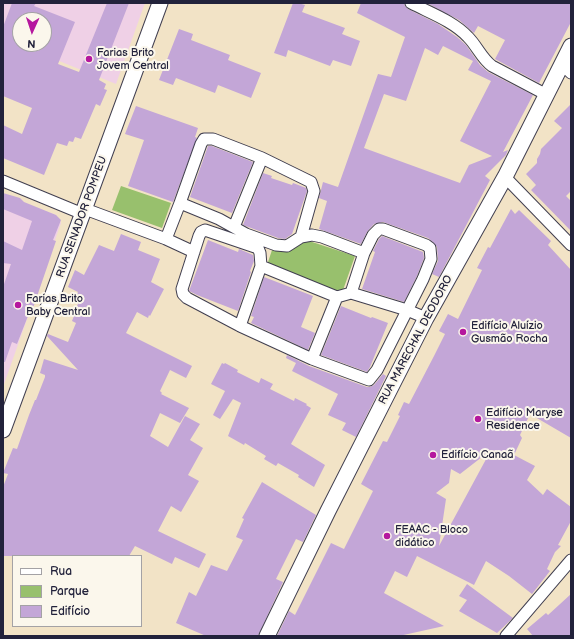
<!DOCTYPE html>
<meta charset="utf-8">
<style>
body{margin:0}
#map{position:relative;width:574px;height:639px;overflow:hidden;background:#f2e3c6;font-family:"Balsamiq Sans",sans-serif}
canvas{display:block}
.frame{position:absolute;inset:0;border:4px solid #22223b;pointer-events:none}
.legend{position:absolute;left:12px;top:555px;width:130px;height:72px;box-sizing:border-box;background:#fbf7ec;border:1px solid #a4a2a5;margin:0;padding:5px 7px;list-style:none;font-size:12px;color:#22223b}
.legend li{display:flex;align-items:center;gap:8px;height:20px}
.legend b{width:20px;border:1px solid #a4a2a5}
.north{position:absolute;left:12px;top:12px;width:40px;height:40px;box-sizing:border-box;background:#fbf7ec;border:1px solid #a4a2a5;border-radius:50%;rotate:183deg;font-size:11px;font-weight:700;line-height:16px;text-align:center;color:#22223b}
.north::after{content:'';display:block;margin:auto;width:14px;height:18px;background:#b5179e;clip-path:polygon(50% 0,100% 100%,50% 72%,0 100%)}
</style>
<div id="map">
<canvas width="574" height="639"></canvas>
<div class="frame"></div>
<ul class="legend">
<li><b style="height:5px;background:#fff"></b>Rua</li>
<li><b style="height:11px;background:#98c06d"></b>Parque</li>
<li><b style="height:11px;background:#c3a6d7"></b>Edifício</li>
</ul>
<div class="north">N</div>
</div>
<script>
const ctx = document.querySelector('canvas').getContext('2d');
ctx.lineJoin = 'round';
function paint(path, color) {
  ctx.fillStyle = color;
  ctx.fill(path, 'evenodd');
}
function strokePath(path, color, width, dash) {
  ctx.strokeStyle = color;
  ctx.lineWidth = width;
  ctx.lineCap = dash ? 'butt' : 'round';
  ctx.setLineDash(dash || []);
  ctx.stroke(path);
}
function write(font, color, halo, rows, align = 'center') {
  ctx.font = font + ' "Balsamiq Sans",sans-serif';
  ctx.lineWidth = 4;
  ctx.setLineDash([]);
  ctx.textBaseline = 'middle';
  ctx.strokeStyle = halo;
  ctx.fillStyle = color;
  for (const [text, x, y, turn = 0] of rows) {
    ctx.save();
    ctx.translate(x, y);
    ctx.rotate((+turn || 0) * Math.PI / 180);
    ctx.textAlign = isNaN(turn) ? turn : align;
    if (halo) ctx.strokeText(text, 0, 0);
    ctx.fillText(text, 0, 0);
    ctx.restore();
  }
}
paint(new Path2D(`
 M 3,3 L 145,3 L 116,84 L 22,46 L 3,96 ZM 20,20 L 44,20 L 44,44 L 20,44 Z
 M 3,195 L 56,215 L 61,223 L 3,387 Z`), '#efd0e6');
paint(new Path2D(`
 M 121,186 L 171,203 L 162,228 L 112,210 Z
 M 306,240 L 355,256 L 342,293 L 267,265 L 272,250 L 281,251 Z`), '#98c06d');
paint(new Path2D(`
 M 12,3 L 36,3 L 34,6 L 75,22 L 58,64 L 79,72 L 107,3 L 129,3 L 99,80 L 106,84 L 104,89 L 107,90 L 100,106 L 96,104 L 81,139 L 75,137 L 73,142 L 69,141 L 67,146 L 57,143 L 44,175 L 3,158 L 3,125 L 22,134 L 32,108 L 3,96 L 3,27 ZM 20,20 L 44,20 L 44,44 L 20,44 Z
 M 293,3 L 298,3 L 305,5 L 302,12 L 345,28 L 342,34 L 360,41 L 351,66 L 333,60 L 330,66 L 288,50 L 286,57 L 274,53 Z
 M 361,3 L 404,3 L 405,6 L 408,9 L 438,24 L 457,37 L 466,45 L 480,65 L 488,72 L 533,95 L 503,152 L 508,150 L 506,155 L 485,176 L 490,180 L 439,277 L 432,274 L 438,261 L 437,247 L 434,243 L 428,238 L 383,222 L 374,224 L 367,232 L 361,244 L 319,229 L 327,201 L 319,198 L 323,182 L 338,187 L 378,74 L 391,77 L 405,37 L 357,13 ZM 443,46 L 473,61 L 468,70 L 491,81 L 460,141 L 492,156 L 469,165 L 460,183 L 364,148 L 384,94 L 406,101 L 425,48 L 438,55 Z
 M 427,3 L 571,3 L 571,22 L 539,83 L 495,59 L 505,40 L 478,26 L 474,33 L 459,20 Z
 M 179,29 L 193,34 L 191,40 L 230,55 L 228,60 L 261,73 L 251,98 L 218,85 L 215,93 L 176,78 L 173,85 L 159,80 Z
 M 571,104 L 571,191 L 566,196 L 571,201 L 571,231 L 531,190 L 536,185 L 526,174 L 537,163 L 537,159 L 540,154 L 541,149 L 562,128 L 554,121 Z
 M 136,106 L 198,128 L 195,137 L 197,138 L 173,202 L 128,186 L 144,140 L 125,134 Z
 M 208,146 L 212,146 L 253,162 L 232,213 L 190,197 Z
 M 263,173 L 272,176 L 271,178 L 292,185 L 293,183 L 306,188 L 307,191 L 292,234 L 285,239 L 278,238 L 243,225 Z
 M 3,193 L 20,198 L 24,202 L 56,215 L 61,220 L 53,240 L 56,241 L 31,314 L 28,316 L 17,344 L 12,342 L 5,362 L 3,362 L 3,287 L 11,264 L 3,263 L 3,241 L 22,250 L 32,221 L 3,209 Z
 M 511,209 L 515,214 L 519,210 L 551,241 L 548,245 L 571,270 L 571,438 L 530,414 L 520,435 L 522,438 L 514,455 L 535,466 L 527,480 L 543,495 L 547,489 L 571,507 L 571,521 L 558,545 L 561,546 L 555,552 L 547,569 L 550,571 L 532,594 L 509,576 L 486,561 L 474,585 L 417,556 L 407,577 L 395,571 L 384,593 L 444,626 L 399,636 L 277,636 L 289,611 L 295,615 L 331,543 L 344,549 L 373,491 L 361,484 L 383,441 L 387,442 L 400,416 L 398,415 L 404,402 L 409,404 L 434,356 L 445,334 L 439,331 L 448,314 L 458,319 L 482,270 L 477,268 L 488,247 L 490,248 ZM 491,450 L 458,511 L 439,546 L 446,499 L 436,493 L 449,483 L 451,469 L 460,474 Z
 M 121,234 L 141,242 L 138,250 L 160,259 L 151,282 L 164,289 L 150,316 L 149,315 L 148,318 L 137,312 L 126,333 L 192,366 L 186,378 L 170,370 L 160,391 L 162,393 L 161,394 L 189,408 L 180,423 L 160,413 L 150,436 L 168,447 L 185,416 L 200,424 L 190,440 L 203,448 L 188,475 L 199,481 L 181,512 L 171,506 L 158,531 L 206,554 L 199,568 L 175,557 L 172,564 L 135,546 L 129,556 L 3,556 L 3,487 L 8,474 L 3,473 L 13,448 L 17,449 L 29,415 L 35,400 L 36,400 L 45,377 L 45,375 L 40,373 L 44,359 L 78,370 L 47,336 L 48,334 L 68,342 L 76,323 L 72,321 L 74,316 L 73,313 L 78,304 L 75,300 L 78,292 L 68,287 L 75,270 L 84,275 L 99,245 L 114,251 Z
 M 382,236 L 423,252 L 424,258 L 417,276 L 404,302 L 362,289 L 375,252 L 373,251 L 379,239 Z
 M 208,240 L 238,252 L 239,249 L 253,255 L 254,261 L 250,271 L 251,272 L 238,311 L 197,295 L 189,291 Z
 M 264,277 L 313,296 L 301,327 L 315,333 L 308,350 L 251,323 L 254,317 L 251,316 Z
 M 341,306 L 371,318 L 372,317 L 388,323 L 370,367 L 367,372 L 321,355 Z
 M 287,355 L 309,366 L 367,387 L 370,387 L 374,385 L 383,374 L 386,376 L 356,437 L 342,430 L 346,423 L 328,415 L 338,394 L 292,371 L 296,363 L 286,358 Z
 M 222,363 L 224,364 L 225,363 L 238,370 L 237,372 L 259,383 L 261,378 L 273,384 L 270,389 L 294,401 L 295,398 L 307,404 L 306,405 L 311,408 L 291,444 L 325,465 L 314,487 L 298,477 L 299,475 L 278,463 L 276,466 L 264,459 L 266,456 L 245,443 L 244,445 L 228,436 L 241,403 L 233,399 L 220,419 L 213,415 L 225,391 L 211,384 Z
 M 262,482 L 316,515 L 303,542 L 296,539 L 276,579 L 283,582 L 258,636 L 206,636 L 176,623 L 189,592 L 196,596 L 211,565 L 227,571 L 243,540 L 236,537 L 244,519 L 242,518 Z
 M 467,584 L 513,618 L 497,633 L 459,611 L 467,600 L 459,596 Z
 M 571,594 L 571,636 L 533,636 L 527,629 L 546,613 L 548,615 Z`), '#c3a6d7');
const street = new Path2D(`
 M 411,3 C 430,13 453,21 468,37 C 477,46 482,59 492,66 L 547,95
 M 562,64 L 571,73
 M 505,177 L 571,245
 M 3,181 L 83,214
 M 180,203 L 201,144 L 204,139 L 213,139 L 262,158
 M 85,209 L 166,239 L 180,203 L 219,219 L 246,234 L 276,245 L 287,246 L 301,237 L 312,235 L 322,237 L 364,253 L 351,293 L 407,310 L 426,318
 M 234,227 L 262,158 L 311,182 L 314,191 L 301,237
 M 166,239 L 194,252
 M 351,293 L 337,297 L 261,266 L 260,253 L 258,248 L 205,230 L 201,232 L 199,236 L 182,289 L 183,294 L 187,298 L 240,326 L 312,359 L 369,380 L 377,370 L 423,279 L 431,259 L 430,248 L 426,245 L 383,229 L 379,229 L 373,235 L 364,253
 M 240,326 L 261,266
 M 312,359 L 337,297
 M 506,636 L 571,560`);
const secondary = new Path2D(`
 M 3,430 L 160,3
 M 267,636 L 328,511 L 426,318 L 505,177 L 571,46`);
strokePath(street, '#413f50', 13);
strokePath(secondary, '#413f50', 17);
strokePath(street, '#fff', 11);
strokePath(secondary, '#fff', 15);
for (const [x, y, r, color] of [
 [89,59,4,"#b5179e"],
 [18,305,4,"#b5179e"],
 [463,332,4,"#b5179e"],
 [478,419,4,"#b5179e"],
 [433,455,4,"#b5179e"],
 [387,536,4,"#b5179e"]
]) {
  const dot = new Path2D();
  dot.arc(x, y, r, 0, 2 * Math.PI);
  ctx.fillStyle = color;
  ctx.fill(dot);
  strokePath(dot, '#fbf7ec', 1.5);
}
write('11px', '#22223b', '#fbf7ec', [
 ["Farias Brito",97,53],
 ["Jovem Central",97,66],
 ["Farias Brito",26,299],
 ["Baby Central",26,312],
 ["Edifício Aluízio",471,326],
 ["Gusmão Rocha",471,339],
 ["Edifício Maryse",486,413],
 ["Residence",486,426],
 ["Edifício Canaã",441,455],
 ["FEAAC - Bloco",395,530],
 ["didático",395,543]
], 'left');
write('11px', '#22223b', '#fbf7ec', [
 ["RUA SENADOR POMPEU",82,217,-70],
 ["RUA MARECHAL DEODORO",416,340,-62]
]);
</script>
